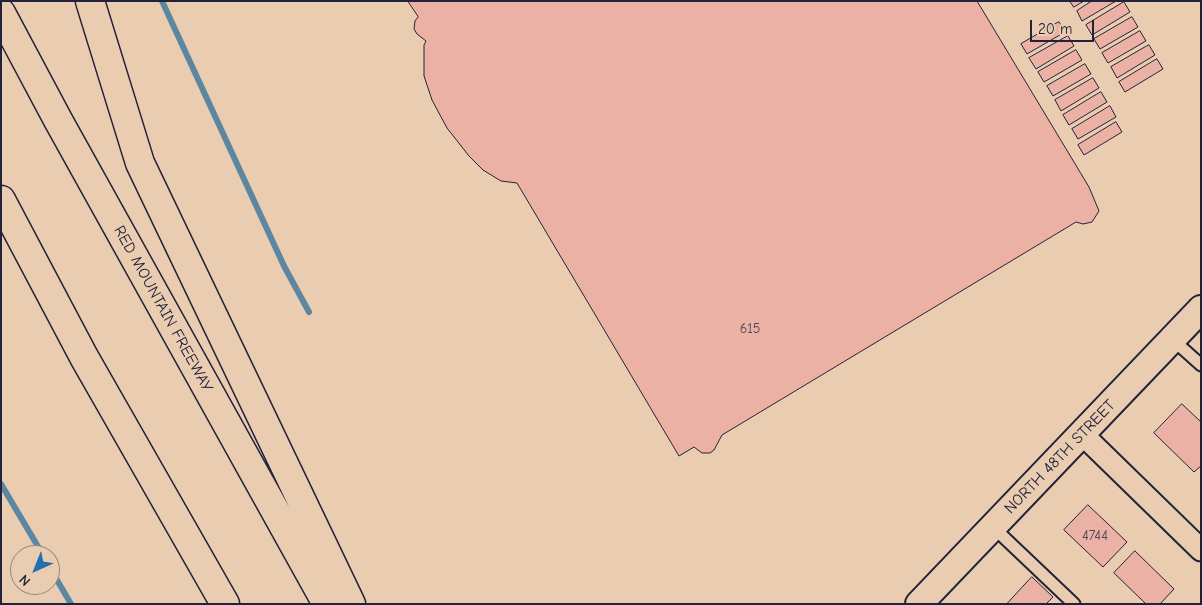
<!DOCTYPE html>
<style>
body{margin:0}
#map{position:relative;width:1202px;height:605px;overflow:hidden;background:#eacdb1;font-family:"Comic Neue",sans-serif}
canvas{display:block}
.frame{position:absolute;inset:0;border:2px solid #22223b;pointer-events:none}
.north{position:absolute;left:10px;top:545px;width:50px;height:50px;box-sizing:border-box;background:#eacdb1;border:1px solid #9a8982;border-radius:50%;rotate:224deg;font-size:14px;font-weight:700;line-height:20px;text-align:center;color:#22223b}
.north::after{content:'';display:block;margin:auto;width:18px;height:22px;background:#1f6fb2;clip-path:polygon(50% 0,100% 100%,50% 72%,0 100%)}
.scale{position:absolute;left:1030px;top:20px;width:64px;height:22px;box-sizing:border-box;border:2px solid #22223b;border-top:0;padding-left:6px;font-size:15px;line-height:18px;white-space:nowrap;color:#22223b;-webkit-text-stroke:4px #eacdb1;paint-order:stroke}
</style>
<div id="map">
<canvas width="1202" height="605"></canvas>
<div class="frame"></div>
<div class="north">N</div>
<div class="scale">20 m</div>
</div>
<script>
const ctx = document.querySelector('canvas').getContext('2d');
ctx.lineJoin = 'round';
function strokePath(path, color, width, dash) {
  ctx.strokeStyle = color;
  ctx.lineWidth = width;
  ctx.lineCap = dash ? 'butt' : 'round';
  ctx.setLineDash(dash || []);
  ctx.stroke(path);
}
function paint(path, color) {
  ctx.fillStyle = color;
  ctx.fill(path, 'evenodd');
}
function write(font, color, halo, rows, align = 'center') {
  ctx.font = font + ' "Comic Neue",sans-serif';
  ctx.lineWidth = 4;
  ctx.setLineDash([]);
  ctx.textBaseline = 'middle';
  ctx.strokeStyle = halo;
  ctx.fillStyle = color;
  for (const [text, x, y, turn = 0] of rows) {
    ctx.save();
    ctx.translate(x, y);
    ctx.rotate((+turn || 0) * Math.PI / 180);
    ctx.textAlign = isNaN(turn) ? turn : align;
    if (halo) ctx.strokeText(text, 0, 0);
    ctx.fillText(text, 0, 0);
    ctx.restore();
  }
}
strokePath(new Path2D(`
 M 162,1 L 284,266 L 309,312
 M 1,484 L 43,555
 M 50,568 L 71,604`), '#5d87a1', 6);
const building = new Path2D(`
 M 408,1 L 977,1 L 1089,187 L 1099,211 L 1092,222 L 1083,224 L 1076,222 L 722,435 L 714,450 L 710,453 L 702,453 L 694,447 L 679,456 L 517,183 L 501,181 L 483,170 L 469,156 L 447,128 L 432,100 L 424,76 L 424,45 L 426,41 L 417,34 L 414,29 L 415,21 L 418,17 Z
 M 1070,1 L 1084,1 L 1074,7 Z
 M 1092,1 L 1116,1 L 1082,21 L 1077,11 Z
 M 1124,2 L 1130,12 L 1092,35 L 1086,25 Z
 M 1132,17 L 1138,27 L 1100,49 L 1094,39 Z
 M 1059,22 L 1065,32 L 1027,54 L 1021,44 Z
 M 1140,31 L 1146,41 L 1108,63 L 1102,53 Z
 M 1068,36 L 1074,46 L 1036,69 L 1029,58 Z
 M 1149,45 L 1155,55 L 1117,78 L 1111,67 Z
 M 1076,50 L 1082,60 L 1044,82 L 1038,72 Z
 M 1157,59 L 1163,69 L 1125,92 L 1119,82 Z
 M 1085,64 L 1091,74 L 1053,96 L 1047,86 Z
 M 1093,78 L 1099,88 L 1061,111 L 1055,100 Z
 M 1101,92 L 1107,102 L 1069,125 L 1063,115 Z
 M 1110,106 L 1116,117 L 1078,139 L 1072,129 Z
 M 1116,122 L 1122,132 L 1084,155 L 1078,145 Z
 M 1182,404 L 1201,422 L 1201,466 L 1194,472 L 1154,433 Z
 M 1088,505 L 1127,542 L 1103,567 L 1064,530 Z
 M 1135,551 L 1174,589 L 1160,604 L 1146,604 L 1114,573 Z
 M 1032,577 L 1053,597 L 1046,604 L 1007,604 Z`);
paint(building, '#ebb1a5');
strokePath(building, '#22223b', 1);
const service = new Path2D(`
 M 1172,339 L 1201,365
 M 993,527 L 1074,604`);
const minor = new Path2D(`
 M 1082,434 L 1201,550`);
const tertiary = new Path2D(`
 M 919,604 L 1201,309`);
const motorway = new Path2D(`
 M 90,1 L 140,163 L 351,604
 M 1,13 L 58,120 L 327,604
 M 1,200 L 84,357 L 225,604`);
strokePath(service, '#22223b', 15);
strokePath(minor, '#22223b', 25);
strokePath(tertiary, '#22223b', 30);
strokePath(motorway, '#22223b', 31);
strokePath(service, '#eacdb1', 11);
strokePath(minor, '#eacdb1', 21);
strokePath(tertiary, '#eacdb1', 26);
strokePath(motorway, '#eacdb1', 28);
write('14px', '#544656', null, [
 ["615",750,329],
 ["4744",1095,536]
]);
write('16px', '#22223b', '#eacdb1', [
 ["RED MOUNTAIN FREEWAY",163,309,61],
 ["NORTH 48TH STREET",1060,457,-46]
]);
</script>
